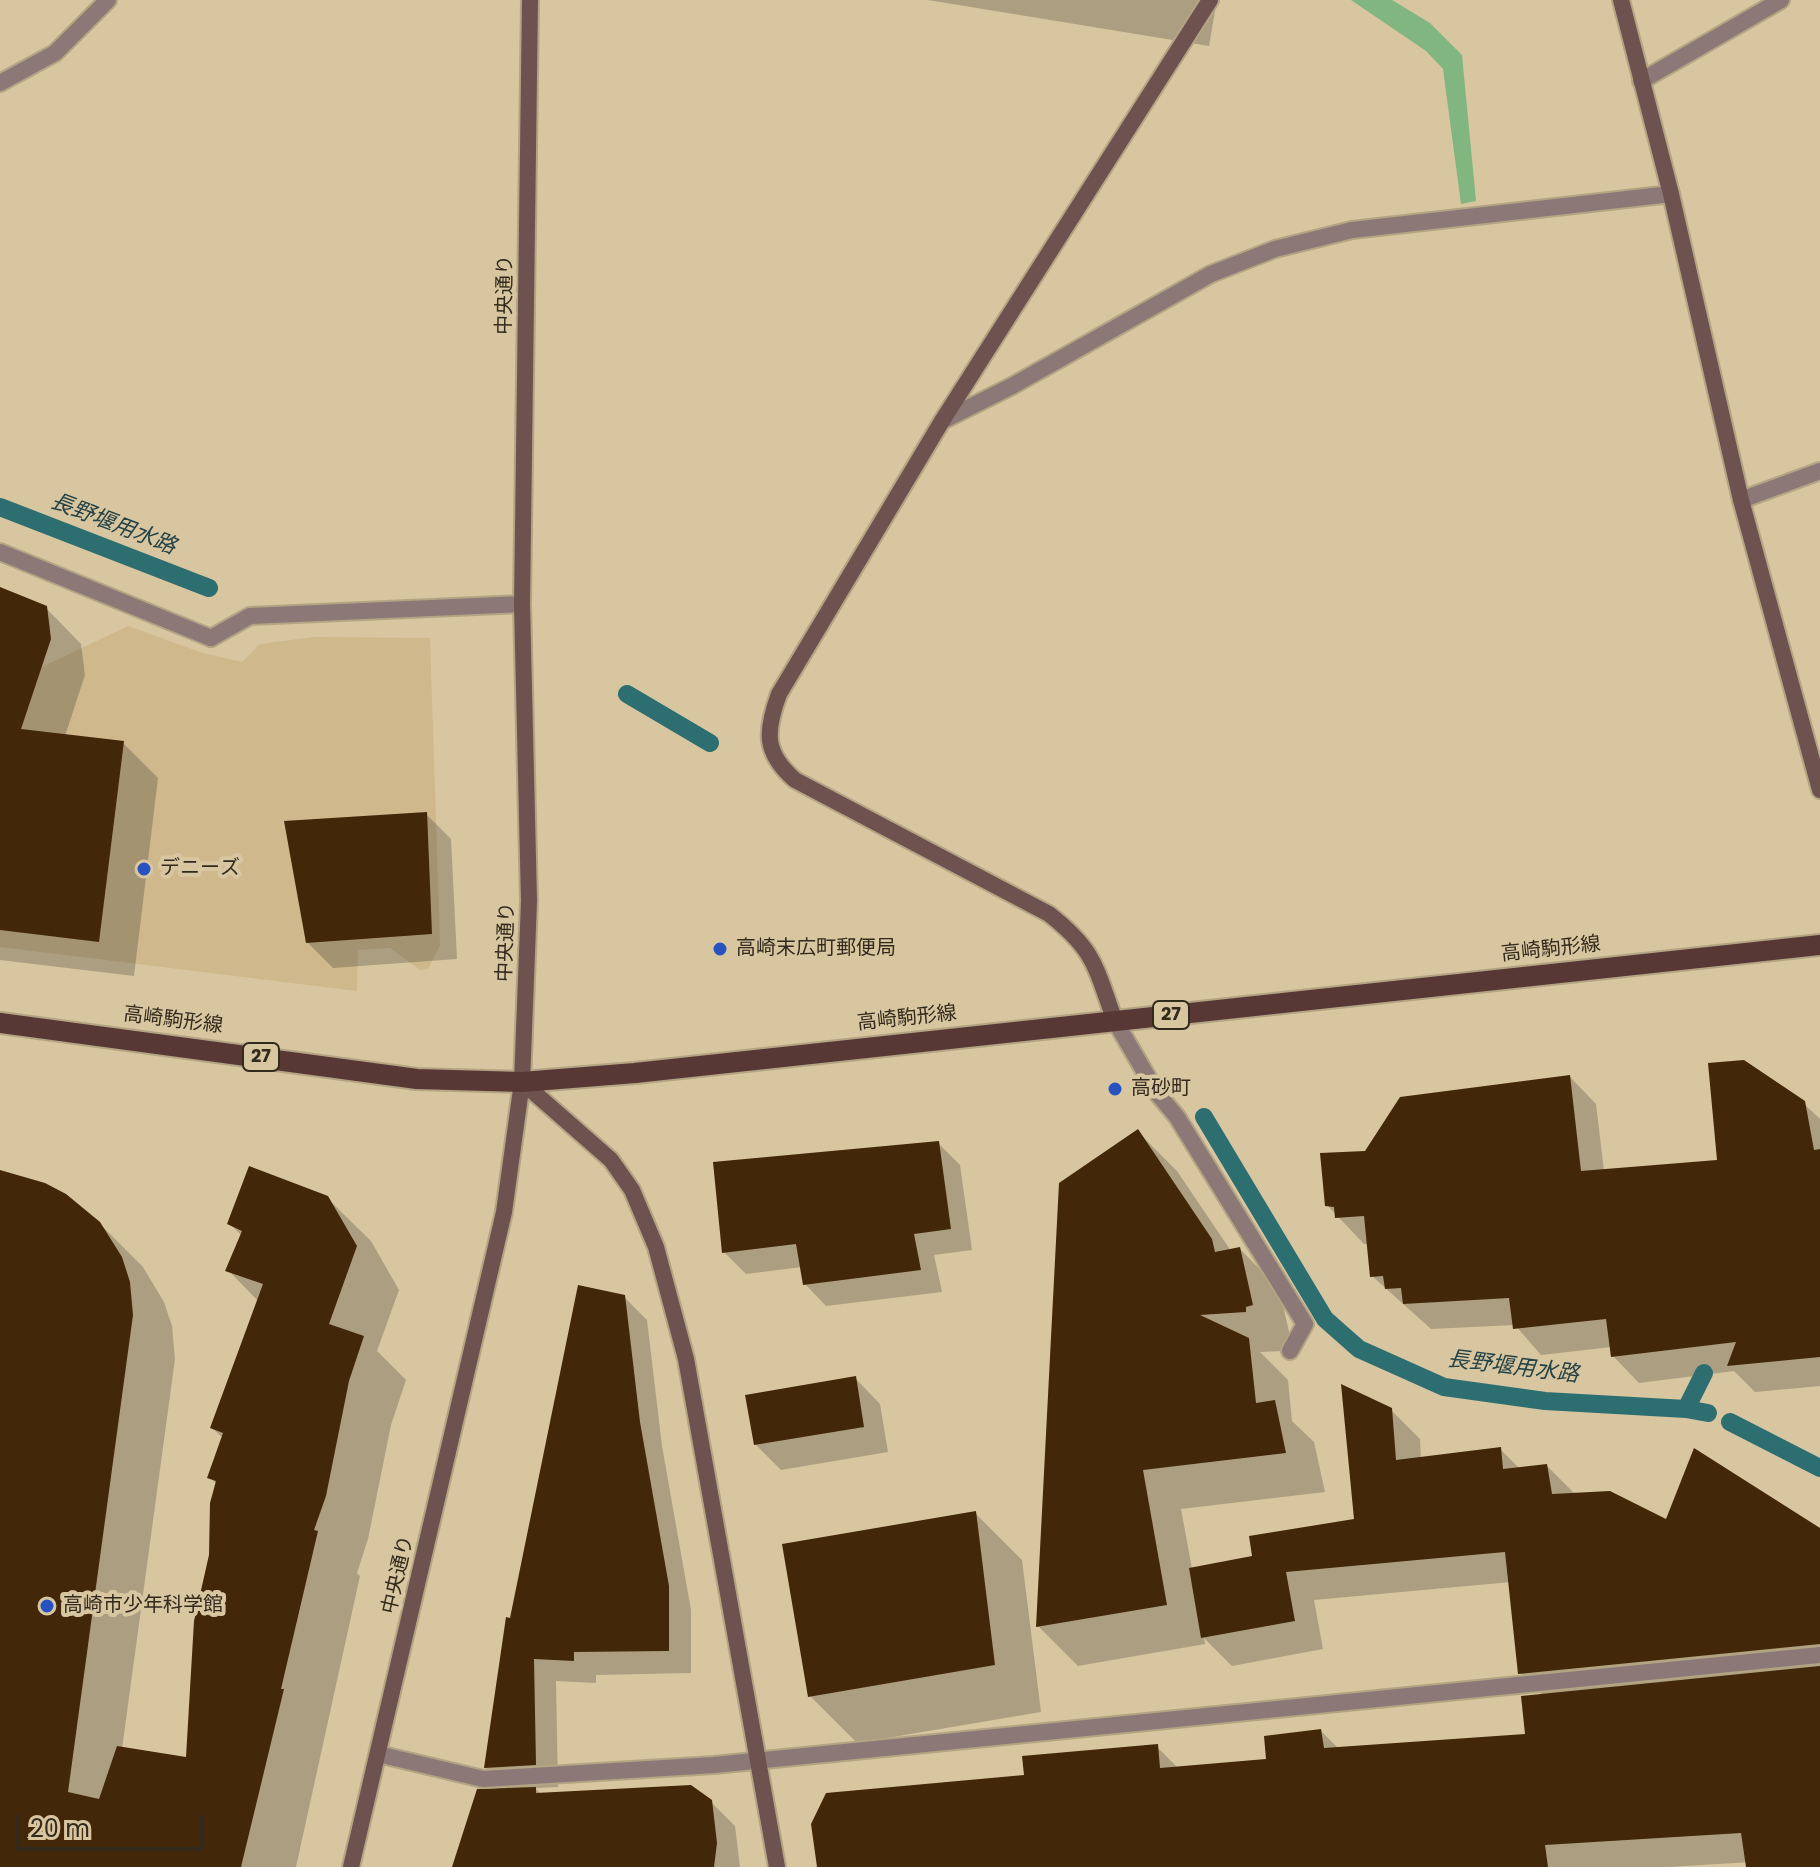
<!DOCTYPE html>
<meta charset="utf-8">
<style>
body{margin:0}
#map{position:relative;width:1820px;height:1867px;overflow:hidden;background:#d8c6a0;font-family:Poppins,sans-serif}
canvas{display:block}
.scale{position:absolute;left:16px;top:1815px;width:188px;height:36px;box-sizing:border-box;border:4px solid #322a1c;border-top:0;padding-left:10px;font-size:24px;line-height:28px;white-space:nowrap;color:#322a1c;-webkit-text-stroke:6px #d8c6a0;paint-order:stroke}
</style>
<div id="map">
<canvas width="1820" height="1867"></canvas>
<div class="scale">20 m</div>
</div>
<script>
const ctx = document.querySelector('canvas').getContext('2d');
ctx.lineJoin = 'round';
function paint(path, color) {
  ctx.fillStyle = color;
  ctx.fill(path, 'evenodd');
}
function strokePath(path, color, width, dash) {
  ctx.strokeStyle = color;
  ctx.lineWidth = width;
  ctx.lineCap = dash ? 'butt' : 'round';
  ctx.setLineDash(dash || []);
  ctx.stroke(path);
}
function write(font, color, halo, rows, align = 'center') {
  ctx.font = font + ' Poppins,"Noto Sans JP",sans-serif';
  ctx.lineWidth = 8;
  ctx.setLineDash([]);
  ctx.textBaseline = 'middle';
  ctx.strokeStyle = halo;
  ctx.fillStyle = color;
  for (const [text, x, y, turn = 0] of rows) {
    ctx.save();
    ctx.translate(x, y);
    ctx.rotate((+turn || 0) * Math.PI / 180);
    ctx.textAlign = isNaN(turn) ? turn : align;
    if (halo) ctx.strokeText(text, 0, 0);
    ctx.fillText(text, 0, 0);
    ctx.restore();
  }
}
paint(new Path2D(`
 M 128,626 L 203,653 L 242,662 L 260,644 L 314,637 L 430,638 L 440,945 L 428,969 L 420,970 L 390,948 L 358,950 L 357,991 L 0,947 L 0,687 Z`), '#ceb88c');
paint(new Path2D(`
 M 1351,0 L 1392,0 L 1430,23 L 1462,55 L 1476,201 L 1461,204 L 1443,69 L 1426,51 Z`), '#81b681');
paint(new Path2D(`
 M 928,0 L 1217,0 L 1209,46 Z
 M 0,590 L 46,608 L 81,644 L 85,675 L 65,736 L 123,743 L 158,778 L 134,976 L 0,960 Z
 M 426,814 L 451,839 L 457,959 L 333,968 L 308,943 Z
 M 1570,1077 L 1596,1104 L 1604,1171 L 1719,1162 L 1803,1103 L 1820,1119 L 1820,1386 L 1755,1392 L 1734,1371 L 1639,1383 L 1613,1356 L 1612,1347 L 1541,1355 L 1515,1325 L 1431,1329 L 1372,1276 L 1369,1244 L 1364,1244 L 1327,1205 L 1366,1152 Z
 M 1138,1132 L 1177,1171 L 1231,1251 L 1240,1249 L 1279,1289 L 1292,1344 L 1285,1351 L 1260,1352 L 1288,1380 L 1292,1421 L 1314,1442 L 1325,1492 L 1181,1509 L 1192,1569 L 1254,1558 L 1356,1521 L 1391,1410 L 1420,1439 L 1421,1459 L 1500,1449 L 1520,1469 L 1547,1466 L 1575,1494 L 1667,1522 L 1820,1528 L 1820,1858 L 1668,1867 L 819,1867 L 1027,1777 L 1157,1747 L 1179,1769 L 1269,1760 L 1321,1731 L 1339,1749 L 1527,1736 L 1543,1696 L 1520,1673 L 1511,1582 L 1314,1600 L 1323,1649 L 1232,1666 L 1204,1638 L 1205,1644 L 1078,1666 L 1038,1626 Z
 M 938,1143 L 960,1165 L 972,1250 L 934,1255 L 942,1292 L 826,1306 L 805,1284 L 802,1267 L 746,1274 L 724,1252 Z
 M 0,1178 L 99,1223 L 143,1267 L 164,1302 L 172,1326 L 175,1359 L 122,1749 L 188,1759 L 217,1485 L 210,1477 L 223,1438 L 212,1428 L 258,1301 L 228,1270 L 242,1236 L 230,1224 L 327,1198 L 371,1241 L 399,1290 L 377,1351 L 406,1380 L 391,1425 L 368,1539 L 357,1573 L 360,1576 L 296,1867 L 0,1867 Z
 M 624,1297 L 647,1320 L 662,1446 L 691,1610 L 691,1673 L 596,1675 L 596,1683 L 556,1681 L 558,1787 L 535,1788 L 542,1795 L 711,1802 L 735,1826 L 740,1867 L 457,1867 L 508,1790 L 485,1767 L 512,1620 Z
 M 855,1378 L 880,1404 L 888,1452 L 781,1470 L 755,1444 Z
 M 975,1513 L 1022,1560 L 1041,1712 L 857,1743 L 810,1696 Z`), '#0003');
strokePath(new Path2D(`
 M 0,507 L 209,588
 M 627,694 L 710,743
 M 1204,1117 L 1325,1319 L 1359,1349 L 1444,1387 L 1545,1401 L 1686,1409 L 1708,1413
 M 1686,1409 L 1704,1373
 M 1730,1422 L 1820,1468`), '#2d6e71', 18);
paint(new Path2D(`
 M 0,587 L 47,606 L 51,639 L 21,729 L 124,741 L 99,942 L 0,930 Z
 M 427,812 L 432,934 L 306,943 L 284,821 Z
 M 1744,1060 L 1805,1101 L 1814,1150 L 1820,1149 L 1820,1357 L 1727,1366 L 1736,1342 L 1611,1357 L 1606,1319 L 1513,1329 L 1509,1298 L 1403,1304 L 1401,1288 L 1385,1289 L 1383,1276 L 1370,1277 L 1364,1216 L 1335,1218 L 1334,1207 L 1325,1206 L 1320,1153 L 1365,1151 L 1400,1097 L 1570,1075 L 1581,1171 L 1717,1160 L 1708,1063 Z
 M 1138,1129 L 1212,1239 L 1215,1252 L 1240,1247 L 1253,1305 L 1246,1307 L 1246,1312 L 1200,1315 L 1249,1338 L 1256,1403 L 1275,1400 L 1286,1453 L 1143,1470 L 1167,1605 L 1036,1627 L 1059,1183 Z
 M 939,1141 L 951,1229 L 914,1234 L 921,1270 L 803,1285 L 796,1244 L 722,1253 L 713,1162 Z
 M 249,1166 L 328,1196 L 357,1246 L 329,1324 L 364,1336 L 349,1381 L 326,1496 L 314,1530 L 318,1531 L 281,1689 L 284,1689 L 241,1867 L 0,1867 L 0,1170 L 45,1183 L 66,1194 L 100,1222 L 122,1257 L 130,1282 L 133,1315 L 68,1792 L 99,1799 L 117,1746 L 186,1757 L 194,1621 L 209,1555 L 210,1503 L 216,1481 L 207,1478 L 223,1433 L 210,1428 L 263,1284 L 225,1271 L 242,1231 L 227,1224 Z
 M 578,1285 L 625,1295 L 640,1422 L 669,1586 L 669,1651 L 574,1652 L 574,1661 L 534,1659 L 536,1765 L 484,1768 L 506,1617 L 510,1618 Z
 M 856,1376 L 864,1427 L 754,1445 L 745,1395 Z
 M 1341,1384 L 1392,1408 L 1396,1460 L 1501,1447 L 1503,1469 L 1547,1464 L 1552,1494 L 1610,1491 L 1666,1519 L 1694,1448 L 1820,1528 L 1820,1644 L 1518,1674 L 1505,1552 L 1286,1572 L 1295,1621 L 1201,1638 L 1189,1568 L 1252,1556 L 1249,1536 L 1354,1519 Z
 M 976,1511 L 995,1665 L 808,1697 L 782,1544 Z
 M 1820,1666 L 1820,1867 L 1746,1867 L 1741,1833 L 1545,1845 L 1548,1867 L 817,1867 L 811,1824 L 826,1793 L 1024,1775 L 1022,1756 L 1158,1744 L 1160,1768 L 1266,1759 L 1264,1736 L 1321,1729 L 1324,1748 L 1525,1734 L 1521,1696 Z
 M 691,1785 L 712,1800 L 717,1843 L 714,1867 L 452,1867 L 477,1789 L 536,1787 L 536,1793 Z`), '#422709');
const lane = new Path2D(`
 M 0,83 L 55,53 L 108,0
 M 942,421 L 1012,386 L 1211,274 L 1275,249 L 1352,230 L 1671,194
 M 0,552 L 211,638
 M 1115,1021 L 1157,1093 L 1177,1117 L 1305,1324 L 1290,1351`);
const street = new Path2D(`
 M 1641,81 L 1781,0
 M 1741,500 L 1820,471
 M 211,638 L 250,616 L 522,604
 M 378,1754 L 483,1779 L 714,1765 L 1820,1655`);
const secondary = new Path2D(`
 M 1621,0 L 1671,194 L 1741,500 L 1820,790
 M 1115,1021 C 1095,967 1096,951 1049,914 L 795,780 C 764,753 765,732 779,694 L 942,421 L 1210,0
 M 522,1082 L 611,1160 L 632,1190 L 656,1247 L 686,1359 L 777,1867
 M 351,1867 L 504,1212 L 522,1082 L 529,901 L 522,604 L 530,0`);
const primary = new Path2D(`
 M 0,1023 L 417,1079 L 522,1082 L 635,1073 L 1820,945`);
strokePath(lane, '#b3a483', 20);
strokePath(street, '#b3a483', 20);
strokePath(secondary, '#b3a483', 20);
strokePath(primary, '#b3a483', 24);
strokePath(lane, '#8c7876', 16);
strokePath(street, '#8c7876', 16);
strokePath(secondary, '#6e5250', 16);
strokePath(primary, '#583835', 20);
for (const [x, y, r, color] of [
 [144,869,8,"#2852c0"],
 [720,949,8,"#2852c0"],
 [1115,1089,8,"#2852c0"],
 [47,1606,8,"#2852c0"]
]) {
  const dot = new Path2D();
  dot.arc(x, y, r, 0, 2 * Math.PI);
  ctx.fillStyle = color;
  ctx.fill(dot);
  strokePath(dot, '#d8c6a0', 3);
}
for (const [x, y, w] of [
 [1171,1015,36],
 [261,1057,36]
]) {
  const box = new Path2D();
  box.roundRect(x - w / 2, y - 14, w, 28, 6);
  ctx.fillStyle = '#d8c6a0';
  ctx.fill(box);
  strokePath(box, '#322a1c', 2);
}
write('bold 18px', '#322a1c', null, [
 ["27",1171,1015],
 ["27",261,1057]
]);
write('20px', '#322a1c', '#d8c6a0', [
 ["中央通り",506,295,-89],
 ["中央通り",507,942,-88],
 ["高崎駒形線",1551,950,-6],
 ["高崎駒形線",907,1019,-6],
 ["高崎駒形線",173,1021,7],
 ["中央通り",399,1575,-77]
]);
write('20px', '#322a1c', '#d8c6a0', [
 ["デニーズ",160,869],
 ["高崎末広町郵便局",736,949],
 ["高砂町",1131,1089],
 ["高崎市少年科学館",63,1606]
], 'left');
write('italic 22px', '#264346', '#d8c6a0', [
 ["長野堰用水路",113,525,21],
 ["長野堰用水路",1513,1368,7]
]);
</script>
